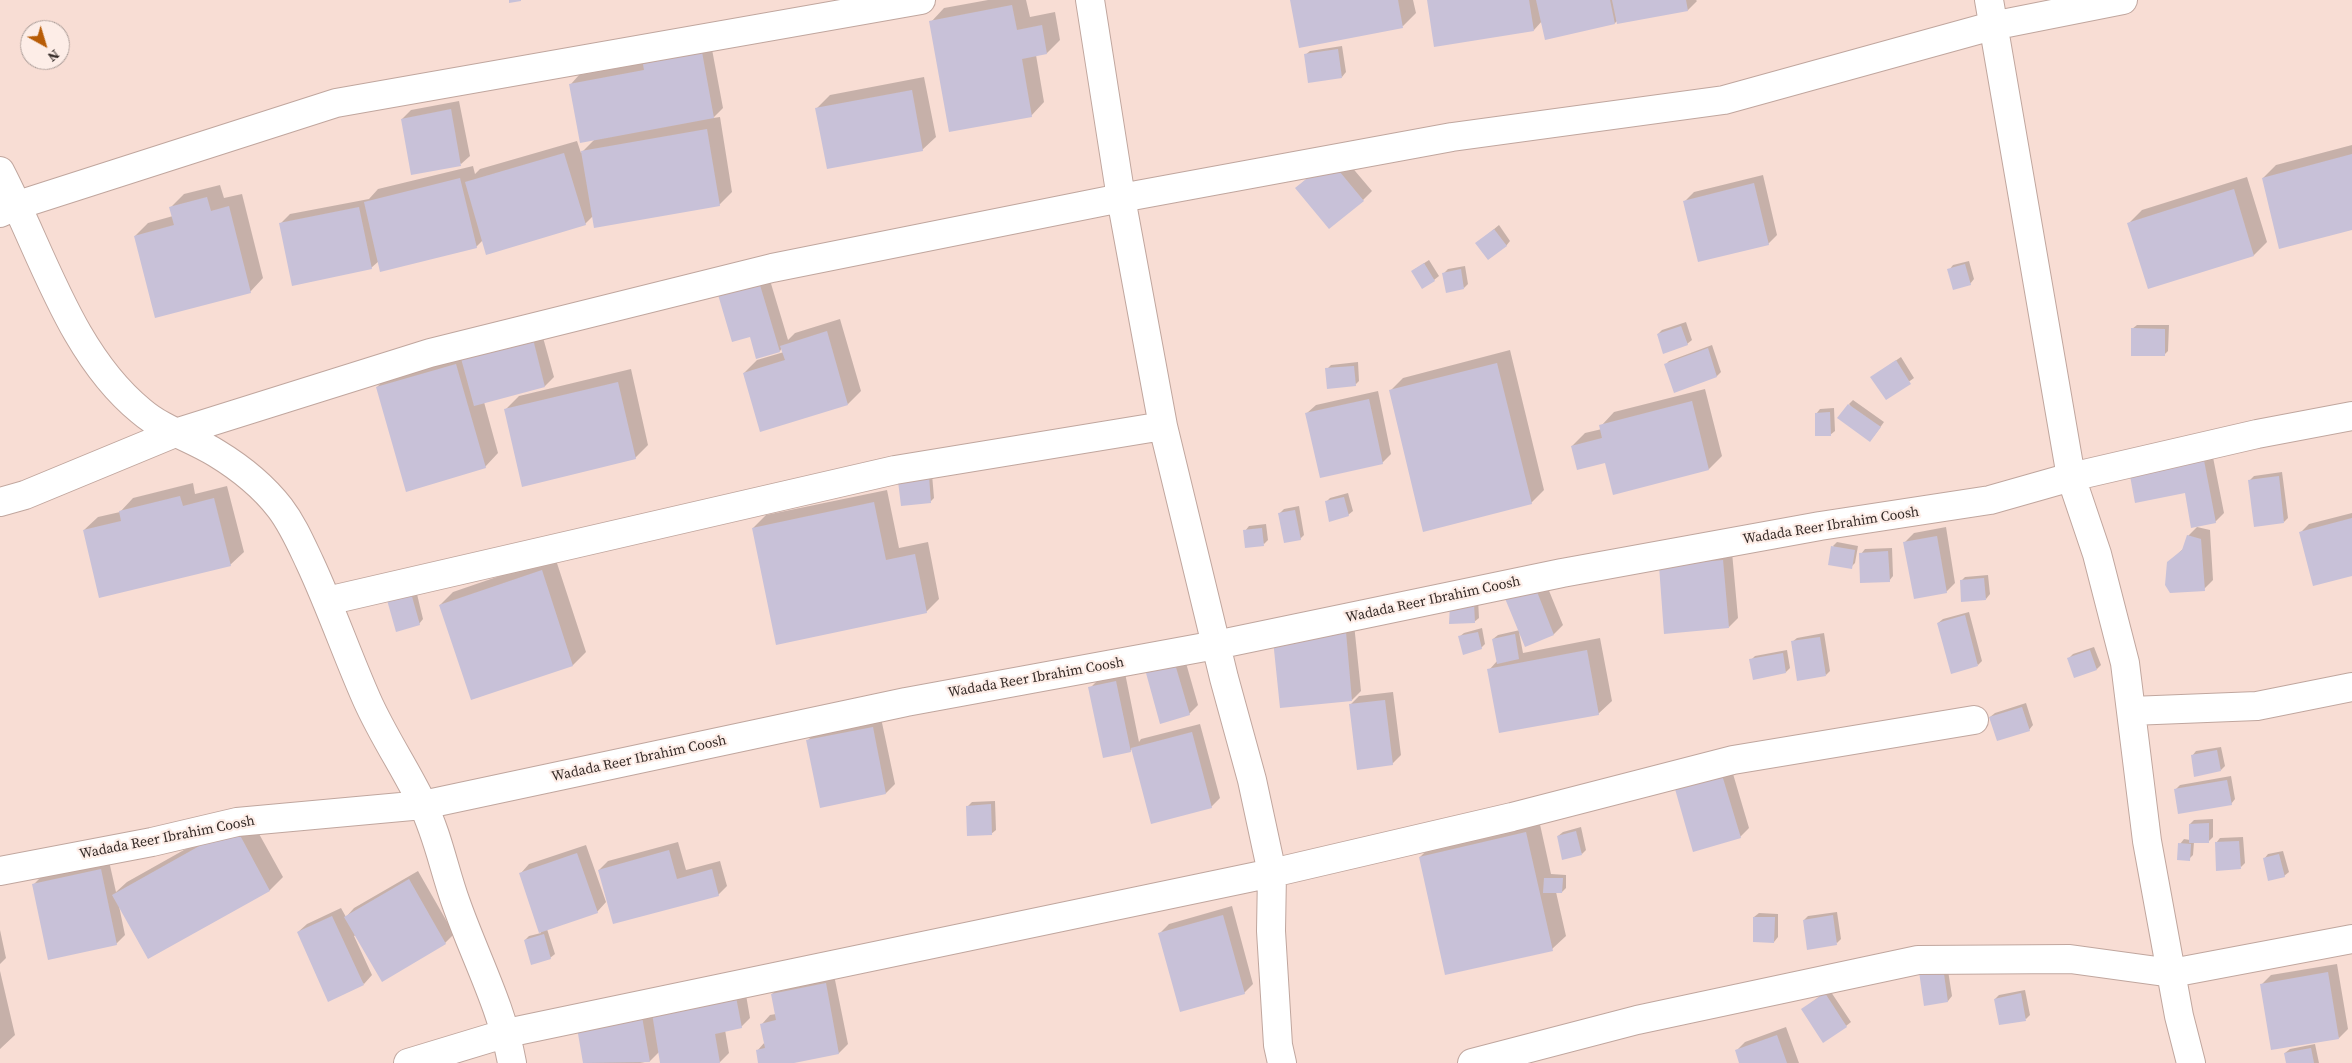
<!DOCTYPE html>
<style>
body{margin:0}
#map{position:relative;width:2352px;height:1063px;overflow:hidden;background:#f8ddd4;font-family:"Source Serif 4",serif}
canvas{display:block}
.north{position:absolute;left:20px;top:20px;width:50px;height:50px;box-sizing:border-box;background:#fdede7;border:1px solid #ad9f9a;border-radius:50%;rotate:141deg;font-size:14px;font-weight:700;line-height:20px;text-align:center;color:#342a27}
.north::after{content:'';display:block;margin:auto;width:18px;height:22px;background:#b85c06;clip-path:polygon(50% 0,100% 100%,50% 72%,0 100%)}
</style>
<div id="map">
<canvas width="2352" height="1063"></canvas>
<div class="north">N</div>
</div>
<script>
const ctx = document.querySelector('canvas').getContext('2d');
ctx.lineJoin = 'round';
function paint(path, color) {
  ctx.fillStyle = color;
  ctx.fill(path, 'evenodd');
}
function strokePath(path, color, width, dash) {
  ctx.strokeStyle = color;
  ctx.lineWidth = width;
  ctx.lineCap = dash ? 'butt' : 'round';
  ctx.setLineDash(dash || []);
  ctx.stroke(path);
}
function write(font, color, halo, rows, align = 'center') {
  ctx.font = font + ' "Source Serif 4",serif';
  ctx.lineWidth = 4.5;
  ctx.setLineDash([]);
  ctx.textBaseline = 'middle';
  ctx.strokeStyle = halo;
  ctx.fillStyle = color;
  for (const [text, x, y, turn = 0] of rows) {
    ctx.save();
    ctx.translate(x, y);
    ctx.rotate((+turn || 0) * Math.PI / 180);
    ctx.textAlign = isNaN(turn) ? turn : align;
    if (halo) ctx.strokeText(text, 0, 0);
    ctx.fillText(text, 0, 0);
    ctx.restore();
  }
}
paint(new Path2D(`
 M 988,0 L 1026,0 L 1030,17 L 1055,12 L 1060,40 L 1047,53 L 1036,55 L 1044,102 L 1031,116 L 931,22 L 944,8 Z
 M 1292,0 L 1413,0 L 1416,13 L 1403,26 Z
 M 1428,0 L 1696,0 L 1697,1 L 1688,10 L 1617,21 L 1615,23 L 1542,21 L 1534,30 Z
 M 711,44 L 723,108 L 713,118 L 720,117 L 732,192 L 719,205 L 593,216 L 585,224 L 483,240 L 476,247 L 379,261 L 371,268 L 281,223 L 290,214 L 369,199 L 378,189 L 473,166 L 475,174 L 480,169 L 577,141 L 581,153 L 595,139 L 571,84 L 579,75 L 645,63 L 653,55 Z
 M 1342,46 L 1346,72 L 1342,77 L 1305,55 L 1310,51 Z
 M 924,77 L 936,137 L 922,150 L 817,108 L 830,95 Z
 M 459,101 L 470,156 L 461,164 L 402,119 L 411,110 Z
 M 2352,145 L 2352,229 L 2263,178 L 2276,165 Z
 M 1339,152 L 1372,191 L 1363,200 L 1296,188 Z
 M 1763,175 L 1777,235 L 1768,244 L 1685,201 L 1694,192 Z
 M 2247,177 L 2267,242 L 2254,255 L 2148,287 L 2129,223 L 2142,210 Z
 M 220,185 L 224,198 L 242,194 L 263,278 L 250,292 L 135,236 L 148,223 L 173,216 L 171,207 L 184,194 Z
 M 1499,225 L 1510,241 L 1506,246 L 1477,243 Z
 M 1429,260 L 1439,276 L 1434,280 L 1412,271 Z
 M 1969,261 L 1974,279 L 1970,284 L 1949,270 L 1953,265 Z
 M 1465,266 L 1468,284 L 1464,288 L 1443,274 L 1448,269 Z
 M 766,267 L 788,340 L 795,333 L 840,319 L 861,391 L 848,404 L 744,373 L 757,360 L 784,352 L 782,348 L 780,351 L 750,336 L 733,341 Z
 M 1686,322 L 1692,340 L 1687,344 L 1658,334 L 1662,330 Z
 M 539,323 L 554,377 L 545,386 L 484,402 L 498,453 L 485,467 L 377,387 L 390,374 Z
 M 2137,325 L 2169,325 L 2168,351 L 2164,355 L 2132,329 Z
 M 1712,345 L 1721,372 L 1717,376 L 1675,391 L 1665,365 L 1669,361 Z
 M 1510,350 L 1544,490 L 1531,503 L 1390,391 L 1403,378 Z
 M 1901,357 L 1914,378 L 1886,398 L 1872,377 Z
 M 1358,362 L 1359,381 L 1355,385 L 1327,369 L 1331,365 Z
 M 631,369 L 648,445 L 635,458 L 506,409 L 519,396 Z
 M 1705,389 L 1722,456 L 1709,469 L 1606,461 L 1572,446 L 1585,433 L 1602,429 L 1601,426 L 1614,412 Z
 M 1378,391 L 1391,454 L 1382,463 L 1307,413 L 1316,405 Z
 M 1853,400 L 1884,422 L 1874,436 L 1849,404 Z
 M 1834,408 L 1835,431 L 1830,435 L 1816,414 L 1820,409 Z
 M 2210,442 L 2224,513 L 2215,522 L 2186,492 Z
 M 2282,472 L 2288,518 L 2284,522 L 2250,480 L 2254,476 Z
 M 932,474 L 934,498 L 930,502 L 900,481 Z
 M 193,483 L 195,494 L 227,486 L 244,552 L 230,565 L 84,530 L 98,517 L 120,512 L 133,498 Z
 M 887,490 L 899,548 L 928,542 L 939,599 L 926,612 L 753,528 L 766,515 Z
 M 1348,493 L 1353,511 L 1348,515 L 1326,502 L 1330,498 Z
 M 1299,506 L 1304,535 L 1300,539 L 1280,513 L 1284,509 Z
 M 2352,513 L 2352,575 L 2300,533 L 2309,524 Z
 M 1266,524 L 1268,540 L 1264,544 L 1245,531 L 1249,526 Z
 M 1946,527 L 1955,583 L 1946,592 L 1905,542 L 1914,533 Z
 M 2197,527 L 2210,530 L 2213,580 L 2204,589 L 2168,563 L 2184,548 L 2188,536 Z
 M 1837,542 L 1858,546 L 1855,563 L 1851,567 L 1833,546 Z
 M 1892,548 L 1893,576 L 1889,581 L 1861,554 L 1865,549 Z
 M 1732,552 L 1738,618 L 1729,627 L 1660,566 Z
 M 555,557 L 586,652 L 573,665 L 472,699 L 440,605 L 453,592 Z
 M 1988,575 L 1990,594 L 1986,599 L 1961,581 L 1965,577 Z
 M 1543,576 L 1563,625 L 1554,634 L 1526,645 L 1519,632 L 1523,653 L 1600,638 L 1612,701 L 1598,714 L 1489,670 L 1498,660 L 1493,639 L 1498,635 L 1520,630 Z
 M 416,590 L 423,619 L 419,624 L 388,600 Z
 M 1478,599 L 1479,618 L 1474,622 L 1451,622 Z
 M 1969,612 L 1982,661 L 1978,665 L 1938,623 L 1943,619 Z
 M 1354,624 L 1361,691 L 1352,700 L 1283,632 Z
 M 1482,628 L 1485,644 L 1481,648 L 1459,637 L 1464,633 Z
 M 1824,633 L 1830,671 L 1826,675 L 1792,642 L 1797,638 Z
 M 2094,647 L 2101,665 L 2097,669 L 2069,658 L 2073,654 Z
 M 1787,650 L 1790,668 L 1786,672 L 1751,660 L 1755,656 Z
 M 1184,656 L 1198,705 L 1189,714 L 1147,673 L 1156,664 Z
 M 1125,673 L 1139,742 L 1141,739 L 1200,724 L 1220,798 L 1211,807 L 1133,748 L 1130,751 L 1090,688 L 1099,679 Z
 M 1393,692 L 1401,755 L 1392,764 L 1350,705 L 1359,696 Z
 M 2026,703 L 2033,725 L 2029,730 L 1990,717 L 1995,713 Z
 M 881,718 L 895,784 L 886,793 L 821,807 L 807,741 L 816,732 Z
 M 2221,747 L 2225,766 L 2221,770 L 2192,756 L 2196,751 Z
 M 1731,767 L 1749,828 L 1740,837 L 1676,789 Z
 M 2231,776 L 2235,799 L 2231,804 L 2176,789 L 2180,785 Z
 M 995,801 L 996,830 L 991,834 L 968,806 L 972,802 Z
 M 248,814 L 283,877 L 270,890 L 148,958 L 119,906 L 125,935 L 116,944 L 33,885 L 42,876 L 109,861 L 116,892 L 127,882 Z
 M 2213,819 L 2213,837 L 2209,841 L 2194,842 L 2193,855 L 2189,859 L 2180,844 L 2184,839 L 2190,840 L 2190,824 L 2194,820 Z
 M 1539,820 L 1551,874 L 1566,875 L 1566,888 L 1562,892 L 1556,892 L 1566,936 L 1552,949 L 1420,857 L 1433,844 Z
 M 1581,827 L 1586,850 L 1582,854 L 1558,836 L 1563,832 Z
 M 2243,837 L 2245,863 L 2241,867 L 2216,843 L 2220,838 Z
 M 678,842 L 686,870 L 720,861 L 727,886 L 718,895 L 599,870 L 608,861 Z
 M 586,845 L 606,902 L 607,901 L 597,912 L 547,929 L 555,954 L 550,958 L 525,940 L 529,936 L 541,933 L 521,873 L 529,864 Z
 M 2283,851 L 2289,872 L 2284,876 L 2264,859 L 2268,854 Z
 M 418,871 L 454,934 L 445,943 L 382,980 L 356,935 L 354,936 L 372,975 L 364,984 L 298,932 L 307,924 L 341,908 L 346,917 L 354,908 Z
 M 1232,906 L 1253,984 L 1244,993 L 1160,933 L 1169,924 Z
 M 1837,912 L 1841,939 L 1837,943 L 1804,920 L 1808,916 Z
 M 1759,913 L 1778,914 L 1778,937 L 1774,942 L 1754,917 Z
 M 0,930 L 6,958 L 0,964 Z
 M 1947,964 L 1952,996 L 1948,1001 L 1925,1005 Z
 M 2337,964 L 2348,1029 L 2339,1038 L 2262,984 L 2271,975 Z
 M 0,971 L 15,1035 L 0,1049 Z
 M 834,975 L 848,1044 L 839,1053 L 788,1063 L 759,1063 L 757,1051 L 765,1042 L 762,1024 L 770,1015 L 776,1014 L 772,994 L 781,985 Z
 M 745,989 L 750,1018 L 741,1027 L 725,1030 L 729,1053 L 720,1062 L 662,1063 L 660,1051 L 650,1061 L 640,1063 L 585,1063 L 578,1023 Z
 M 1829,989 L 1851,1022 L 1846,1026 L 1803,1009 Z
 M 2025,990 L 2030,1015 L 2026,1019 L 1995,999 L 1999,995 Z
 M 1786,1027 L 1799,1063 L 1741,1063 L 1736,1051 L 1745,1042 Z
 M 2315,1044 L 2319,1063 L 2287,1063 L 2285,1053 L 2290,1049 Z`), '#0003');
paint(new Path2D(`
 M 509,0 L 521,0 L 521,1 L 509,3 Z
 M 1290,0 L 1398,0 L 1403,28 L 1299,48 Z
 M 1427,0 L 1529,0 L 1534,31 L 1434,47 Z
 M 1536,0 L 1610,0 L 1615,24 L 1545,40 Z
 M 1612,0 L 1686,0 L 1688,11 L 1617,24 Z
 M 1012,5 L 1017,30 L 1042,25 L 1047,54 L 1022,59 L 1032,117 L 949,132 L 929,21 Z
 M 1338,49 L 1342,78 L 1308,83 L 1304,54 Z
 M 702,52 L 714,118 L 580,143 L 569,84 L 644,70 L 643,64 Z
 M 912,90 L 923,151 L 827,169 L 815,108 Z
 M 451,109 L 461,166 L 411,175 L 401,119 Z
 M 707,129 L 720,206 L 594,228 L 581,151 Z
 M 564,153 L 586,225 L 486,255 L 465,182 Z
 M 2352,154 L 2352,230 L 2279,249 L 2262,178 Z
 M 1330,160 L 1364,201 L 1329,229 L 1295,188 Z
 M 460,178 L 477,248 L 380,272 L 364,202 Z
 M 1754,183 L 1769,245 L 1698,262 L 1683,201 Z
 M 2234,189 L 2254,256 L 2148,289 L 2127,223 Z
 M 207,197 L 211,211 L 229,206 L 251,293 L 155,318 L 134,236 L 174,225 L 169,207 Z
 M 359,207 L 372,269 L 292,286 L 279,223 Z
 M 1494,229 L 1507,246 L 1488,260 L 1475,243 Z
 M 1424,263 L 1435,281 L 1422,289 L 1411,271 Z
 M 1965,264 L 1971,285 L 1953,290 L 1947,269 Z
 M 1461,269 L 1464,289 L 1446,293 L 1442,273 Z
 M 757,275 L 780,352 L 756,359 L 750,337 L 732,342 L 716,288 Z
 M 1681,326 L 1688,345 L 1663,354 L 1657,334 Z
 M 2131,328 L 2165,329 L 2165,356 L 2131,356 Z
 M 531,331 L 545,387 L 474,406 L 459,351 Z
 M 827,331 L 848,405 L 760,432 L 743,373 L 785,360 L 780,346 Z
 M 1708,348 L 1717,377 L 1674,393 L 1664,364 Z
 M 1896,360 L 1911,384 L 1886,400 L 1870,377 Z
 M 1497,363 L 1532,504 L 1423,532 L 1389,390 Z
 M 456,364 L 486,468 L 406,492 L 376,387 Z
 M 1354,366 L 1356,386 L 1327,389 L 1325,368 Z
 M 618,382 L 636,459 L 522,487 L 504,409 Z
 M 1369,399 L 1383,464 L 1320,478 L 1305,413 Z
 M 1692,401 L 1709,470 L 1613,495 L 1605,463 L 1577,470 L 1571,446 L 1602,438 L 1599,425 Z
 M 1848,404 L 1881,427 L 1870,442 L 1837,418 Z
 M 1830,412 L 1831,436 L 1815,436 L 1815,413 Z
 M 2202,450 L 2216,523 L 2191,528 L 2185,493 L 2135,503 L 2128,465 Z
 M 2279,476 L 2284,523 L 2254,527 L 2248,480 Z
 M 929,477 L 931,503 L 901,506 L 898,481 Z
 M 180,496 L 183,506 L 214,498 L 231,566 L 99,598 L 83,530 L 121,521 L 119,511 Z
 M 1344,497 L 1349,516 L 1329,522 L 1325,501 Z
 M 874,502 L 886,560 L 915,554 L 927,613 L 776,645 L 752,528 Z
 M 1295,510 L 1301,540 L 1284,543 L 1278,513 Z
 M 2352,518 L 2352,576 L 2313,586 L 2299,532 Z
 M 1262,528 L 1264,546 L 1245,548 L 1243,530 Z
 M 2187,535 L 2201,539 L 2205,591 L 2170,593 L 2165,585 L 2167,562 L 2182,550 Z
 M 1937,536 L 1947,593 L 1914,599 L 1903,542 Z
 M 1831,546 L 1855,550 L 1852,569 L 1828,565 Z
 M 1888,551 L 1890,582 L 1860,583 L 1859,553 Z
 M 1723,560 L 1729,628 L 1664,634 L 1659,566 Z
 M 542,570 L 573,666 L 471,700 L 439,605 Z
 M 1984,578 L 1986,600 L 1961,602 L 1960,580 Z
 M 1534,584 L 1554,635 L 1525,647 L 1504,596 Z
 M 411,593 L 420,625 L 396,632 L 387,600 Z
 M 1450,603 L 1474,603 L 1475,623 L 1449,624 Z
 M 1965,615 L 1978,666 L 1951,674 L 1937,623 Z
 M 1346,632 L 1352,701 L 1280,708 L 1273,640 Z
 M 1478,632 L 1482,649 L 1463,655 L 1458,636 Z
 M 1515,634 L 1519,659 L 1497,664 L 1492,639 Z
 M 1820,637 L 1826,676 L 1797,681 L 1791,641 Z
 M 1587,650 L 1599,715 L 1499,733 L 1487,669 Z
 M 2090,650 L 2097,670 L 2074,678 L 2067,658 Z
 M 1783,653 L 1786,673 L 1753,680 L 1749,659 Z
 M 1175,664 L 1190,715 L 1160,724 L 1146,673 Z
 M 1116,681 L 1131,752 L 1103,758 L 1088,687 Z
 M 1385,700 L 1393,765 L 1357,770 L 1349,704 Z
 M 2022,707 L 2030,731 L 1997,741 L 1989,717 Z
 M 873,727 L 886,794 L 820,808 L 806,740 Z
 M 1192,732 L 1212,808 L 1151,824 L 1131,748 Z
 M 2217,750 L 2221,771 L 2194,777 L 2191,755 Z
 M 1722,775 L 1741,838 L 1693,852 L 1675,789 Z
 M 2227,780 L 2232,805 L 2178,814 L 2174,789 Z
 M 991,804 L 992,835 L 967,836 L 966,806 Z
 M 2209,823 L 2209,843 L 2189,843 L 2189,824 Z
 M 235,826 L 270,891 L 148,959 L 112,895 Z
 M 1576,831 L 1582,855 L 1562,860 L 1557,836 Z
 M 1526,832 L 1553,951 L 1445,975 L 1419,857 Z
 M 2239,841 L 2241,869 L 2216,871 L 2215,842 Z
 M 2178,843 L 2191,844 L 2190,861 L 2177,860 Z
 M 669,850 L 677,879 L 712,869 L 719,896 L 613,924 L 598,870 Z
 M 577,853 L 598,913 L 539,933 L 519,873 Z
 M 2279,854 L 2285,877 L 2268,881 L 2263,858 Z
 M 101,869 L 117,945 L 48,960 L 32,884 Z
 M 1544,878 L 1563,878 L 1562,893 L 1543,893 Z
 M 409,879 L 446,944 L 382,982 L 344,917 Z
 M 1223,915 L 1245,994 L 1180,1012 L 1158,933 Z
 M 1833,915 L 1837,945 L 1807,950 L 1803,920 Z
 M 332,916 L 364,985 L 328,1002 L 297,932 Z
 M 1753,917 L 1775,917 L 1774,943 L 1753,942 Z
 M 544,934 L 551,959 L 531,965 L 524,940 Z
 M 1943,967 L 1948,1002 L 1924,1006 L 1919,972 Z
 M 2328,972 L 2339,1039 L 2271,1050 L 2260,984 Z
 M 826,983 L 839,1054 L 794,1063 L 758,1063 L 756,1050 L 765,1048 L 760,1024 L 776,1020 L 771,994 Z
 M 1825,993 L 1847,1027 L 1823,1043 L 1801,1009 Z
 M 2021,993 L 2026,1021 L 1999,1025 L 1994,999 Z
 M 736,997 L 742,1028 L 715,1034 L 720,1063 L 660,1063 L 652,1013 Z
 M 641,1011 L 650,1062 L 583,1063 L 576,1022 Z
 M 1777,1035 L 1787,1063 L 1739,1063 L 1735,1050 Z
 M 2311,1048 L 2314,1063 L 2286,1063 L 2284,1053 Z`), '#c8c1d8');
const minor = new Path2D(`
 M 1090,0 L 1121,198 L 1163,426 L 1224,678 L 1252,780 L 1272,873 L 1271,931 L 1278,1045 L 1282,1063
 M 1989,0 L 2071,477 L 2097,554 L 2125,663 L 2147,841 L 2179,1016 L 2191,1063
 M 0,171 C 42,251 70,353 141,411 C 163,430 192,438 216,453 C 239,467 263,486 280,508 C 293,525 301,544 310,563 C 331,608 347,655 367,700 C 383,736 405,768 422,803 C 438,835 444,870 456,903 C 475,957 502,1007 512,1063
 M 0,213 L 18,205 L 336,103 L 921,0
 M 0,502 L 25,495 L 175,433 L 430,353 L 772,268 L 1121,198 L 1452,137 L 1724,100 L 1992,26 L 2123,0
 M 327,601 L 895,470 L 1163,426
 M 2131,711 L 2257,706 L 2352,687
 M 0,871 L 152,842 L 237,822 L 423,805 L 906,702 L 1216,645 L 1562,573 L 1820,526 L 1990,500 L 2071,477 L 2257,434 L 2352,416
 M 408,1063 L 507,1033 L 1272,873 L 1512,817 L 1733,760 L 1974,720
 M 1472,1063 L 1637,1020 L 1918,960 L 2070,959 L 2172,973 L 2352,939`);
strokePath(minor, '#c0a69e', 30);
strokePath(minor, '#fff', 28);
write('14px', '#342a27', '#fdede7', [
 ["Wadada Reer Ibrahim Coosh",1831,526,-9],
 ["Wadada Reer Ibrahim Coosh",1433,600,-12],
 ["Wadada Reer Ibrahim Coosh",1036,678,-10],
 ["Wadada Reer Ibrahim Coosh",639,759,-12],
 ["Wadada Reer Ibrahim Coosh",167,838,-11]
]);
</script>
